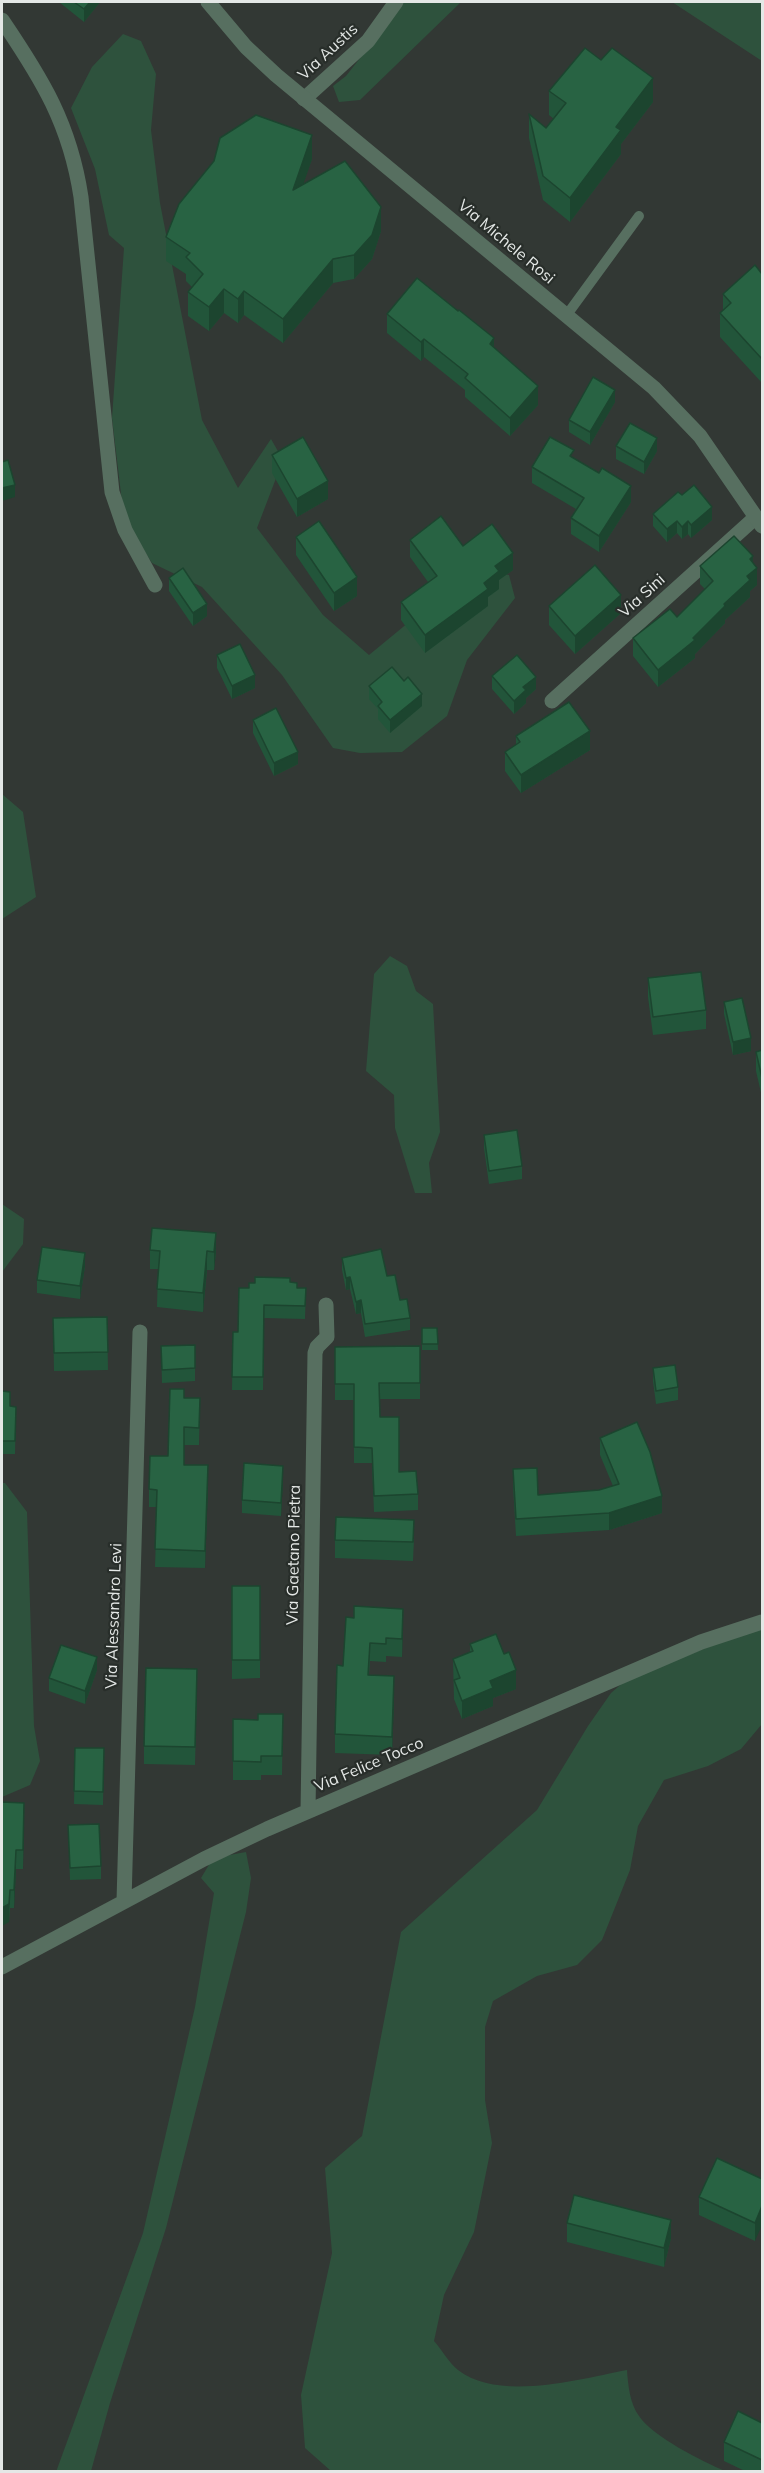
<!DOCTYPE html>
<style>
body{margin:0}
#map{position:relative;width:764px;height:2473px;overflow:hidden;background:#323834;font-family:Mulish,sans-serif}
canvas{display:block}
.frame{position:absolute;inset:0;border:3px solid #e4e8e6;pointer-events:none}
</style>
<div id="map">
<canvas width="764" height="2473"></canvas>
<div class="frame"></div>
</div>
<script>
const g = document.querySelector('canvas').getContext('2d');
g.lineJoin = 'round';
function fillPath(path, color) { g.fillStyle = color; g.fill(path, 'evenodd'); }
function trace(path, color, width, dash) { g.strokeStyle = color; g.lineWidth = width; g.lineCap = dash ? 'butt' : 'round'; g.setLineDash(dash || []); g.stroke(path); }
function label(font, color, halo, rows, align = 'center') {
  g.font = font + ' Mulish,sans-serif'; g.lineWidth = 4.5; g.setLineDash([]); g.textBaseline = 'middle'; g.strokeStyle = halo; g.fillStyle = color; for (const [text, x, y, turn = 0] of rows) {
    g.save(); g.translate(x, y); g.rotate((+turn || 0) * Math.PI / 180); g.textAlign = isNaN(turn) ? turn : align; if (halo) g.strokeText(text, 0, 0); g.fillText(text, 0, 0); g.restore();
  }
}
const green = new Path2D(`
 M404,2h57l-101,98 -21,2 -6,-16 13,-10z
 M672,2h90v59z
 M123,34l18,7 15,33 -5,56 9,73 42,217 36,68 33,-49 12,21 -26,68 66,87 46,40 102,-84 38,4 6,23 -48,62 -20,56 -45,36 -42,1 -27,-5 -51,-73 -80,-88 -50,-24 -28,-44 -12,-101 12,-170 -15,-13 -14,-66 -24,-61 21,-41z
 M2,794l21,18 13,85 -34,22z
 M390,956l17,10 9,25 17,13 7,128 -11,31 3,30h-17l-20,-65 -1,-33 -28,-24 8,-97z
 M2,1204l22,15 -1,25 -21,28z
 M2,1483h3l22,29 7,214 6,35 -10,24 -28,12z
 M762,1625v99l-21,25 -33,17 -44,14 -26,46 -8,44 -28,70 -25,25 -40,11 -44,25 -8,26v73l7,43 -18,89 -30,63 -10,46c8,9 15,22 24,29 41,32 122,9 169,0 1,15 3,34 12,46 14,21 63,45 86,55h-394l-26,-23 -4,-53 31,-142 -7,-85 37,-32 39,-204 136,-122 51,-84 23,-33 15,-13z
 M246,1852l5,26 -5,34 -80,316 -56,175 -19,68 -35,1 87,-239 52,-226 19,-114 -13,-15 12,-20z`);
const service = new Path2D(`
 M566,316l73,-100`);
const minor = new Path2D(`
 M2,20c40,59 68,104 79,177l31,295 13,38 30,55
 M304,99l64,-58 28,-39
 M552,701l204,-184
 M308,1811l7,-458 2,-6 10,-10 -1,-32
 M124,1901l16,-569
 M2,1967l202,-108 63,-30 434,-187 61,-20`);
const tertiary = new Path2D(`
 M208,2l38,45 30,28 378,313 46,48 62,90`);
const wall = new Path2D(`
 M59,2h41l-16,20z
 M549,91l104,11 -32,42v10l-51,68 -27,-22 -14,-62v-24l17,14 8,-9 -5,-4z
 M312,159l-9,25 78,47 -9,28 -18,20 -21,4 -50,60 -39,-28 -6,8 -14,-10 -15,18 -21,-15v-24l4,-5 -6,-6v-7l-20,-13v-24z
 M762,274v109l-42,-46v-24l3,-2v-17z
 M387,314l107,34 44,57 -28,31 -45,-39v-7l-41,-33 -3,4 -34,-28z
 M615,402l-25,43 -21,-13v-12z
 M616,446l41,5 -13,23 -28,-15z
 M272,455l56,44 -31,18 -25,-44z
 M574,458l25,15 32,29 -32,50 -28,-18v-16l5,-9 -44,-26v-16z
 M682,495l30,25 -21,18 -3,-4 -6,5 -5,-6 -10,9 -14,-16v-12z
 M296,537l61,59 -23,15 -38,-56z
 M410,540l53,6 50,24 -14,10v9l-11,8v9l-63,47 -24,-33v-18l27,-20 -18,-25z
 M753,564l4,21 -7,6v6l-25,23v3l-30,31v4l-37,29 -25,-31v-18l44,-21 28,-28 -5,-5v-18z
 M169,578l38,38 -14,10 -24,-35z
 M549,606l72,7 -46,41 -26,-29z
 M217,655l38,33 -23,11 -15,-31z
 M492,676l44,13 -10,9v5l-12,11 -22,-25z
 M369,686l53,20 -32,27 -12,-14v-10l-9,-10z
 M253,720l45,44 -24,12 -21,-43z
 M516,736l74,14 -69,43 -16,-22v-19l11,-7z
 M648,978l58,32v19l-53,6 -5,-38z
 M724,1002l27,49 -18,4 -9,-41z
 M762,1050v47l-6,-26v-19z
 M484,1135l38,31v13l-33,5 -5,-36z
 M150,1250l66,2 -2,18h-7l-4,42 -46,-5 1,-38h-8z
 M342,1258l45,18 23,42v12l-45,7 -4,-24 -5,1 -6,-25 -4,1 -4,-20z
 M85,1266l-5,33 -43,-6v-13z
 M290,1282l7,6h9l-1,31 -41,-1 -1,72h-31l1,-58h5l11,-44z
 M107,1317l1,53 -54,1 -1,-53z
 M422,1328h15l1,22h-16z
 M195,1345v36l-33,2 -1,-37z
 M420,1346v53h-40v18l19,55 19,22v16l-44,2 -2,-49h-18v-63h-19v-53z
 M653,1368l25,19v13l-22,4 -3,-23z
 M2,1391l8,15 6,1 -1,47h-13z
 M184,1398h16l-1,47h-15v20l24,18 -3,85 -50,-1 2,-60h-8v-18l19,-33z
 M600,1438l62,75 -53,17 -93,6 -3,-50v-17l25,26 61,-5 14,-4 -13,-31z
 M283,1478l-2,38 -39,-3v-13z
 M414,1539l-1,22 -78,-3v-18z
 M232,1586h28v92l-28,1z
 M346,1617l57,10 -1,30 -16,-1v6l-16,-1 -1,14 25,20 -2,60 -57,-2v-19l8,-68z
 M470,1644l46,45 -23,9v8l-31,13 -8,-20 -1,-40 17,-7z
 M97,1670l-12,34 -36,-13v-13z
 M197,1688l-2,77 -51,-1v-18z
 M283,1714l-1,61h-21v5h-28v-61l25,1z
 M75,1748h29l-1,57 -29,-1z
 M2,1802l22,19 -1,48h-7l-2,39h-4l-1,14z
 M68,1825l33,41v13l-31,1z
 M762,2179l-7,62 -56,-26v-18z
 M567,2223l104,15 -7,29 -97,-25z
 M762,2423v49h-15l-23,-11v-19z`);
const shadedWall = new Path2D(`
 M90,2h10l-16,20v-13z
 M653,78v24l-32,42v10l-51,68v-24l46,-71z
 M312,135v24l-19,55v-24z
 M381,207v24l-9,28 -18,20v-24z
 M333,259v24l-50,60v-24z
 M224,289v24l-15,18v-24z
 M244,291v24l-6,8v-24z
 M494,338v19l-4,-13z
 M424,339v18l-3,4v-19z
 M538,386v19l-28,31v-18z
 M615,390v12l-25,43v-13z
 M657,438v13l-13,23v-12z
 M328,481v18l-31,18v-18z
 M15,485v12l-13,4v-13z
 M631,486v16l-32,50v-16z
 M712,507v13l-21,18v-13z
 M677,521v12l-10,9v-13z
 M688,521v13l-6,5v-12z
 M513,553v17l-14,10v9l-11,8v9l-63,47v-18l70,-69z
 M753,556v15l4,-3v17l-7,6v6l-25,23v3l-30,31v4l-37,29v-17l66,-66 23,-28 3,-17z
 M357,577v19l-23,15v-18z
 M621,595v18l-46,41v-18z
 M207,604v12l-14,10v-13z
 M255,675v13l-23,11v-13z
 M536,677v12l-10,9v5l-12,11v-13l9,-14z
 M422,694v12l-32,27v-13z
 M590,731v19l-69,43v-18z
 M298,752v12l-24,12v-13z
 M751,1038v13l-18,4v-13z
 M216,1233v19l-2,18v-18z
 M207,1251v19l-4,42v-19z
 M85,1253v13l-5,33v-13z
 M350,1277v12l-4,1v-12z
 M361,1300v13l-5,1v-12z
 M208,1465v18l-3,85v-17z
 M283,1466v12l-2,38v-13z
 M662,1496v17l-53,17v-17z
 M403,1609v18l-1,30v-18z
 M97,1657v13l-12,34v-13z
 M516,1670v19l-23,9v8l-31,13v-18l28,-20z
 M394,1676v19l-2,60v-18z
 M24,1803v18l-1,48v-19z
 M16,1850v19l-2,39v-18z
 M10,1890l-1,32 -7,4v-18z
 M762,2206v19l-7,16v-18z
 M671,2220v18l-7,29v-19z`);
const building = new Path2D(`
 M74,2h16l-6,7z
 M585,48l16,12 11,-12 41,30 -37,49 5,3 -51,68 -27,-22 -14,-62 17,14 20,-25 -17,-12z
 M256,115l56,20 -19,55 52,-29 36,46 -9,28 -18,20 -21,4 -50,60 -39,-28 -6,8 -14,-10 -15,18 -21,-15 15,-18 -17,-17 4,-4 -24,-16 13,-33 35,-43 6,-23z
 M755,265l7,9v85l-42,-46 11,-10 -8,-9z
 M417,278l41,33 1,-1 35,28 -4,6 48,42 -28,32 -45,-40 3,-4 -44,-35 -3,3 -34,-28z
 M593,377l22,13 -25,42 -21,-12z
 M630,423l27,15 -13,24 -28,-16z
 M303,437l25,44 -31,18 -25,-44z
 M550,437l24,13 -4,6 29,17 3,-5 29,18 -32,50 -28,-18 13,-20 -52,-31z
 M8,460l7,25 -13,3v-26z
 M694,485l18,22 -21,18 -3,-4 -6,6 -5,-6 -10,8 -14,-15 25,-22 4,3z
 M441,516l22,30 29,-22 21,29 -18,13 4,5 -15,12 4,6 -63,46 -24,-33 36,-26 -27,-36z
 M319,521l38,56 -23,16 -38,-56z
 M734,536l19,20 -3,3 7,9 -10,8 3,4 -26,24 1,2 -32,32 2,2 -37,30 -25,-32 37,-29 7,8 36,-36 -13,-15z
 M595,565l26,30 -46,41 -26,-30z
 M183,568l24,36 -14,9 -24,-35z
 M240,644l15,31 -23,11 -15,-31z
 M517,655l19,22 -13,10 3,3 -12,11 -22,-25z
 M392,667l12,14 4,-4 14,17 -32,26 -12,-14 4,-4 -13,-16z
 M569,702l21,29 -69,44 -16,-23 15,-10 -4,-6z
 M276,708l22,44 -24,11 -21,-43z
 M701,972l5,38 -53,7 -5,-39z
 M742,998l9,40 -18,4 -9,-40z
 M762,1050v28l-6,-26z
 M517,1130l5,36 -33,5 -5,-36z
 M152,1228l64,5 -2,19 -7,-1 -4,42 -46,-4 3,-38 -10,-1z
 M42,1247l43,6 -5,33 -43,-6z
 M381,1249l6,27 8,-1 5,25 7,-1 3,19 -45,6 -4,-24 -5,2 -6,-25 -4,1 -4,-20z
 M255,1277l35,1v4l7,1v5h9l-1,18 -41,-1 -1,72h-31l1,-45h5l1,-44h10v-5h6z
 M107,1317l1,35 -54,1 -1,-35z
 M422,1328h15l1,16h-16z
 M195,1345v23l-33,2 -1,-24z
 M420,1346v37h-41l1,34h19v55l17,-1 2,23 -44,2 -2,-48 -18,-1v-63h-19v-37z
 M675,1365l3,22 -22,4 -3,-23z
 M170,1389h14v9h16l-1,30 -15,-1v38h24l-3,86 -50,-2 2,-59 -8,-1 1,-33h18z
 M2,1391l8,1v14l6,1 -1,34h-13z
 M637,1422l13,30 12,44 -53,17 -93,6 -3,-50 24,-1 1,27 61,-5 20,-6 -19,-46z
 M244,1463l39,3 -2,37 -39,-3z
 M336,1517l78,3 -1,22 -78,-2z
 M232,1586h28v74h-28z
 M354,1606l49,3 -1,30 -16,-1v6l-16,-1 -2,32 26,1 -2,61 -57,-3 2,-69 6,1 3,-49 8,1z
 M496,1634l8,20 5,-2 7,18 -26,11 3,7 -31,13 -8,-21 6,-2 -7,-19 20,-8 -3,-7z
 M61,1645l36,12 -12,34 -36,-13z
 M146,1668l51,1 -2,78 -51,-1z
 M258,1714h25l-1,42h-21v6l-28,-1v-42l25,1z
 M75,1748h29l-1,44 -29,-1z
 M2,1802l22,1 -1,47h-7l-2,40h-4l-1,14 -7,4z
 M99,1824l2,42 -31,2 -2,-43z
 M717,2158l45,21v27l-7,17 -56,-26z
 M574,2195l97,25 -7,28 -97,-25z
 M738,2411l24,12v37l-38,-18z`);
const streetNames = [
 ["Via Austis",328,52,-43],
 ["Via Michele Rosi",506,242,40],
 ["Via Sini",642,596,-42],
 ["Via Gaetano Pietra",294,1555,-89],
 ["Via Alessandro Levi",114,1616,-88],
 ["Via Felice Tocco",369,1765,-23]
];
fillPath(green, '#2e523d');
trace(service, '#576f60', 10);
trace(minor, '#576f60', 15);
trace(tertiary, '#576f60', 15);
fillPath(wall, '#22553a');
fillPath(shadedWall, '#1c452f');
fillPath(building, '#286343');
trace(building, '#1c452f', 1.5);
label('16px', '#e4e8e6', '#282e2a', streetNames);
</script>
